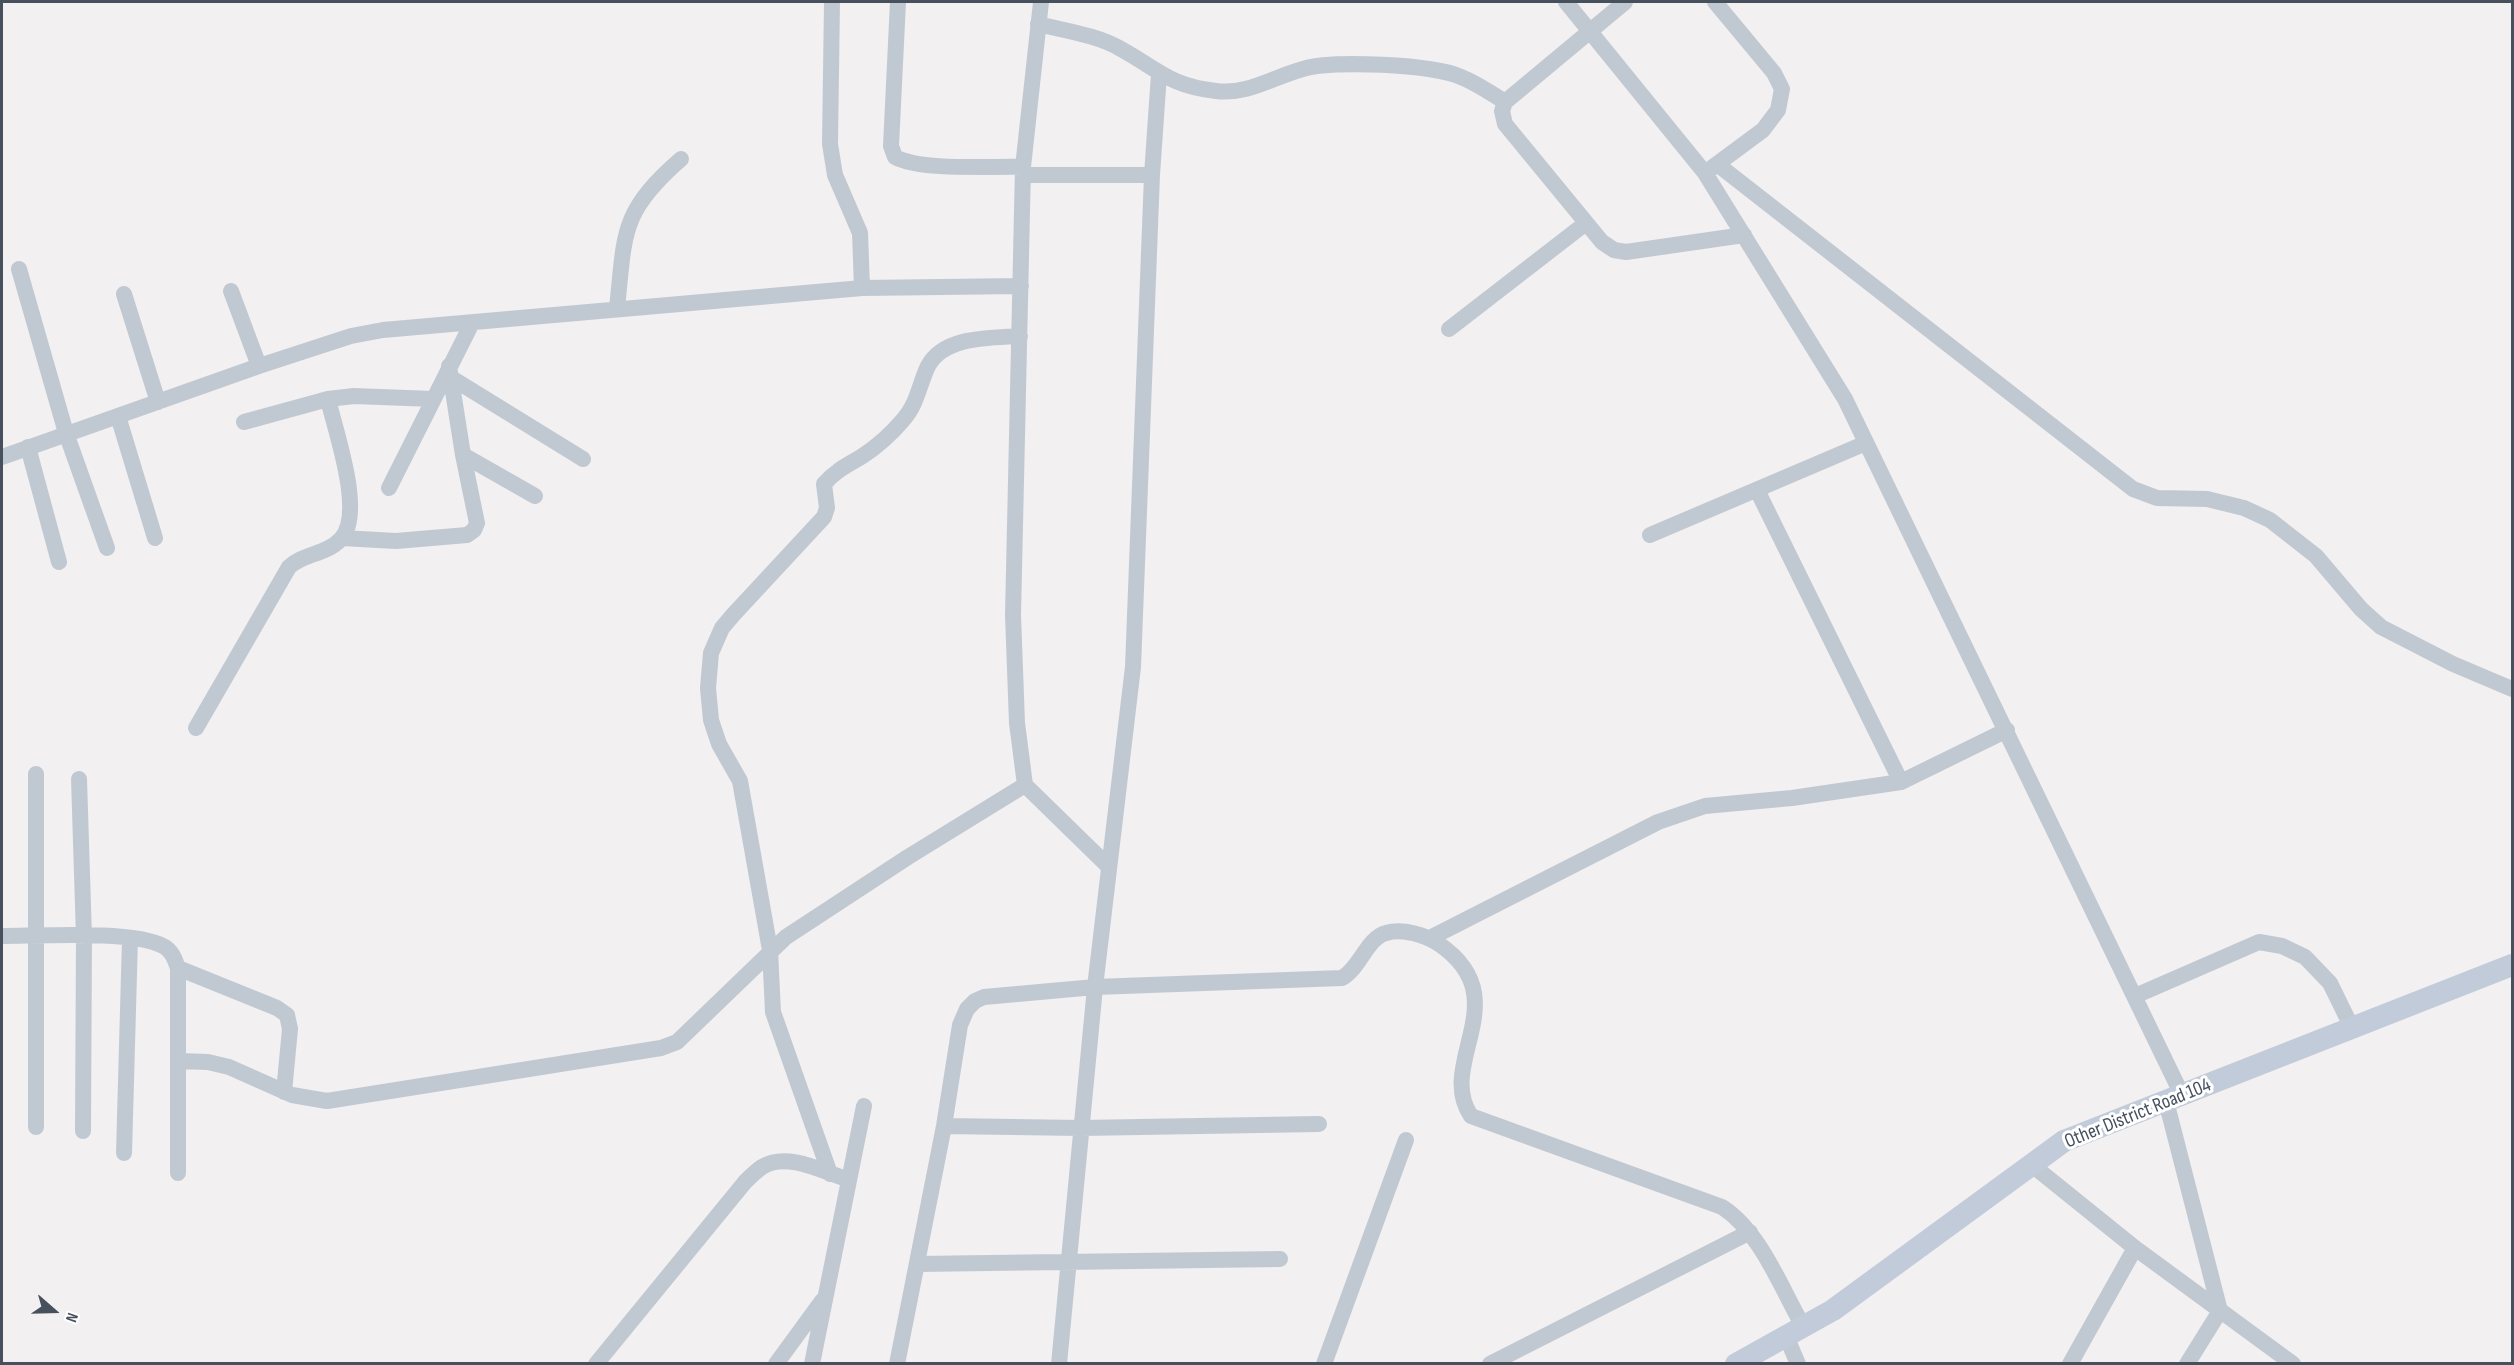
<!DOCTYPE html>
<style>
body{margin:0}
#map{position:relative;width:2514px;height:1365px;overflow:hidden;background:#f2f0f0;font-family:"Sofia Sans Condensed",sans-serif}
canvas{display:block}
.frame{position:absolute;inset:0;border:3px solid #47515e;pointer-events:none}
.north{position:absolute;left:24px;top:1281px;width:60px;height:60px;-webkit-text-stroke:4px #fff;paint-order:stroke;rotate:110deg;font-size:16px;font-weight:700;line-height:24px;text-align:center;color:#47515e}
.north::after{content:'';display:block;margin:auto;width:21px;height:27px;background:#47515e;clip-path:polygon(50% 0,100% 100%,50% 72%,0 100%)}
</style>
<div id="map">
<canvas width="2514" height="1365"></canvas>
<div class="frame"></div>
<div class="north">N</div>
</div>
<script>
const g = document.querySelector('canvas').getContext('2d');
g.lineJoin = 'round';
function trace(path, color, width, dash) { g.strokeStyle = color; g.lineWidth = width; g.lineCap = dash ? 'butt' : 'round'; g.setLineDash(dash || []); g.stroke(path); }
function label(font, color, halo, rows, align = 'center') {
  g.font = font + ' "Sofia Sans Condensed",sans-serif'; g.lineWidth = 6; g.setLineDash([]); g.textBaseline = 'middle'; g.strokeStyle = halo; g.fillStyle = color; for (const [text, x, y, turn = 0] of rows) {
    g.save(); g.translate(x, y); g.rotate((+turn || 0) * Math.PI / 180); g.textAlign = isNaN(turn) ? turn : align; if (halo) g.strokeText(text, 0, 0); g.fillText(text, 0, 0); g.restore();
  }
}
const street = new Path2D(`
 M832,2l-2,142 5,31 25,58 2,55
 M898,2l-7,144 4,11c26,14 97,9 128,10
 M1041,2l-18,165 -10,448 4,108 8,62 83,81
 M1566,2l139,171 140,226 337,696
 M1625,2l-120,100 -3,9 3,13 97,118 12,8 12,2 118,-17
 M1038,24c28,7 59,11 83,25 38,21 49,37 95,42 32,4 57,-14 87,-22 28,-9 131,-5 158,8 15,6 30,16 44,25
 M1717,164l416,325 24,9 50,1 37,9 26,12 46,36 45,53 20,18 72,37 59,25
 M1709,170l54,-40 15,-20 4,-21 -8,-16 -59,-71
 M1023,175h129
 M19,269l47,164 41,115
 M231,291l28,75
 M124,294l34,108
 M617,308c8,-75 3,-96 64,-149
 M1449,329l137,-106
 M450,377l133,82
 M118,416l37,122
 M244,422l84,-23 26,-3 79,3
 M28,447l31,115
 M463,455l72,41
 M2,457l257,-91 92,-30 32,-6 479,-42 159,-2
 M389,488l83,-165
 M1757,490l144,292
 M1650,535l216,-92
 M342,538l54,3 71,-6 7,-5 3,-7 -14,-68 -14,-89
 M196,728l93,-161c15,-14 37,-12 52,-28 24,-26 -6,-108 -13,-140
 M36,774v353
 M79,779l5,158 -1,194
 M2,936c37,0 131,-6 161,10 9,4 12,14 15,22v205
 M1430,938l228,-116 47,-16 87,-8 109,-16 106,-52
 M178,968l99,40 10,7 3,14 -6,63
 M2135,996l124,-54 23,4 23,11 25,26 22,45
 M179,1061l29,1 21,5 63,28 35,6 334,-53 16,-6 109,-105 122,-80 117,-72
 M2166,1101l54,210 -33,53
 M944,1126l137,2 238,-4
 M124,1153l6,-215
 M2032,1165l103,83 158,116
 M830,1174l-57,-162 -3,-62 -30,-169 -21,-37 -8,-24 -3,-32 3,-35 11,-25 11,-13 91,-98 3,-9 -3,-24c11,-13 23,-19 37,-27 14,-9 31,-24 42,-37 14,-15 16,-35 25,-54 16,-30 62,-28 92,-30
 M917,1264l363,-5
 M1786,1336l12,28
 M596,1364l149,-182c5,-5 11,-11 17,-15 25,-16 62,5 87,13
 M776,1364l46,-63
 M812,1364l52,-258
 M897,1364l47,-238 16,-101 7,-16 8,-8 9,-4 111,-10 247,-9c18,-10 25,-40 44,-45 17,-5 39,2 53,11 80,55 -4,119 32,172l251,91c38,24 59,81 81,119
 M1059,1364l36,-377 38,-320 19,-492 7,-101
 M1324,1364l82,-224
 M1490,1364l260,-132
 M2070,1364l65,-116`);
const secondary = new Path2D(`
 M1736,1364l97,-54 231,-169 448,-176`);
const streetNames = [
 ["Other District Road 104",2138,1114,-22]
];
trace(street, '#c0c9d2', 16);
trace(secondary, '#c2cbd9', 22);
label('20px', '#47515e', '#fff', streetNames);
</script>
